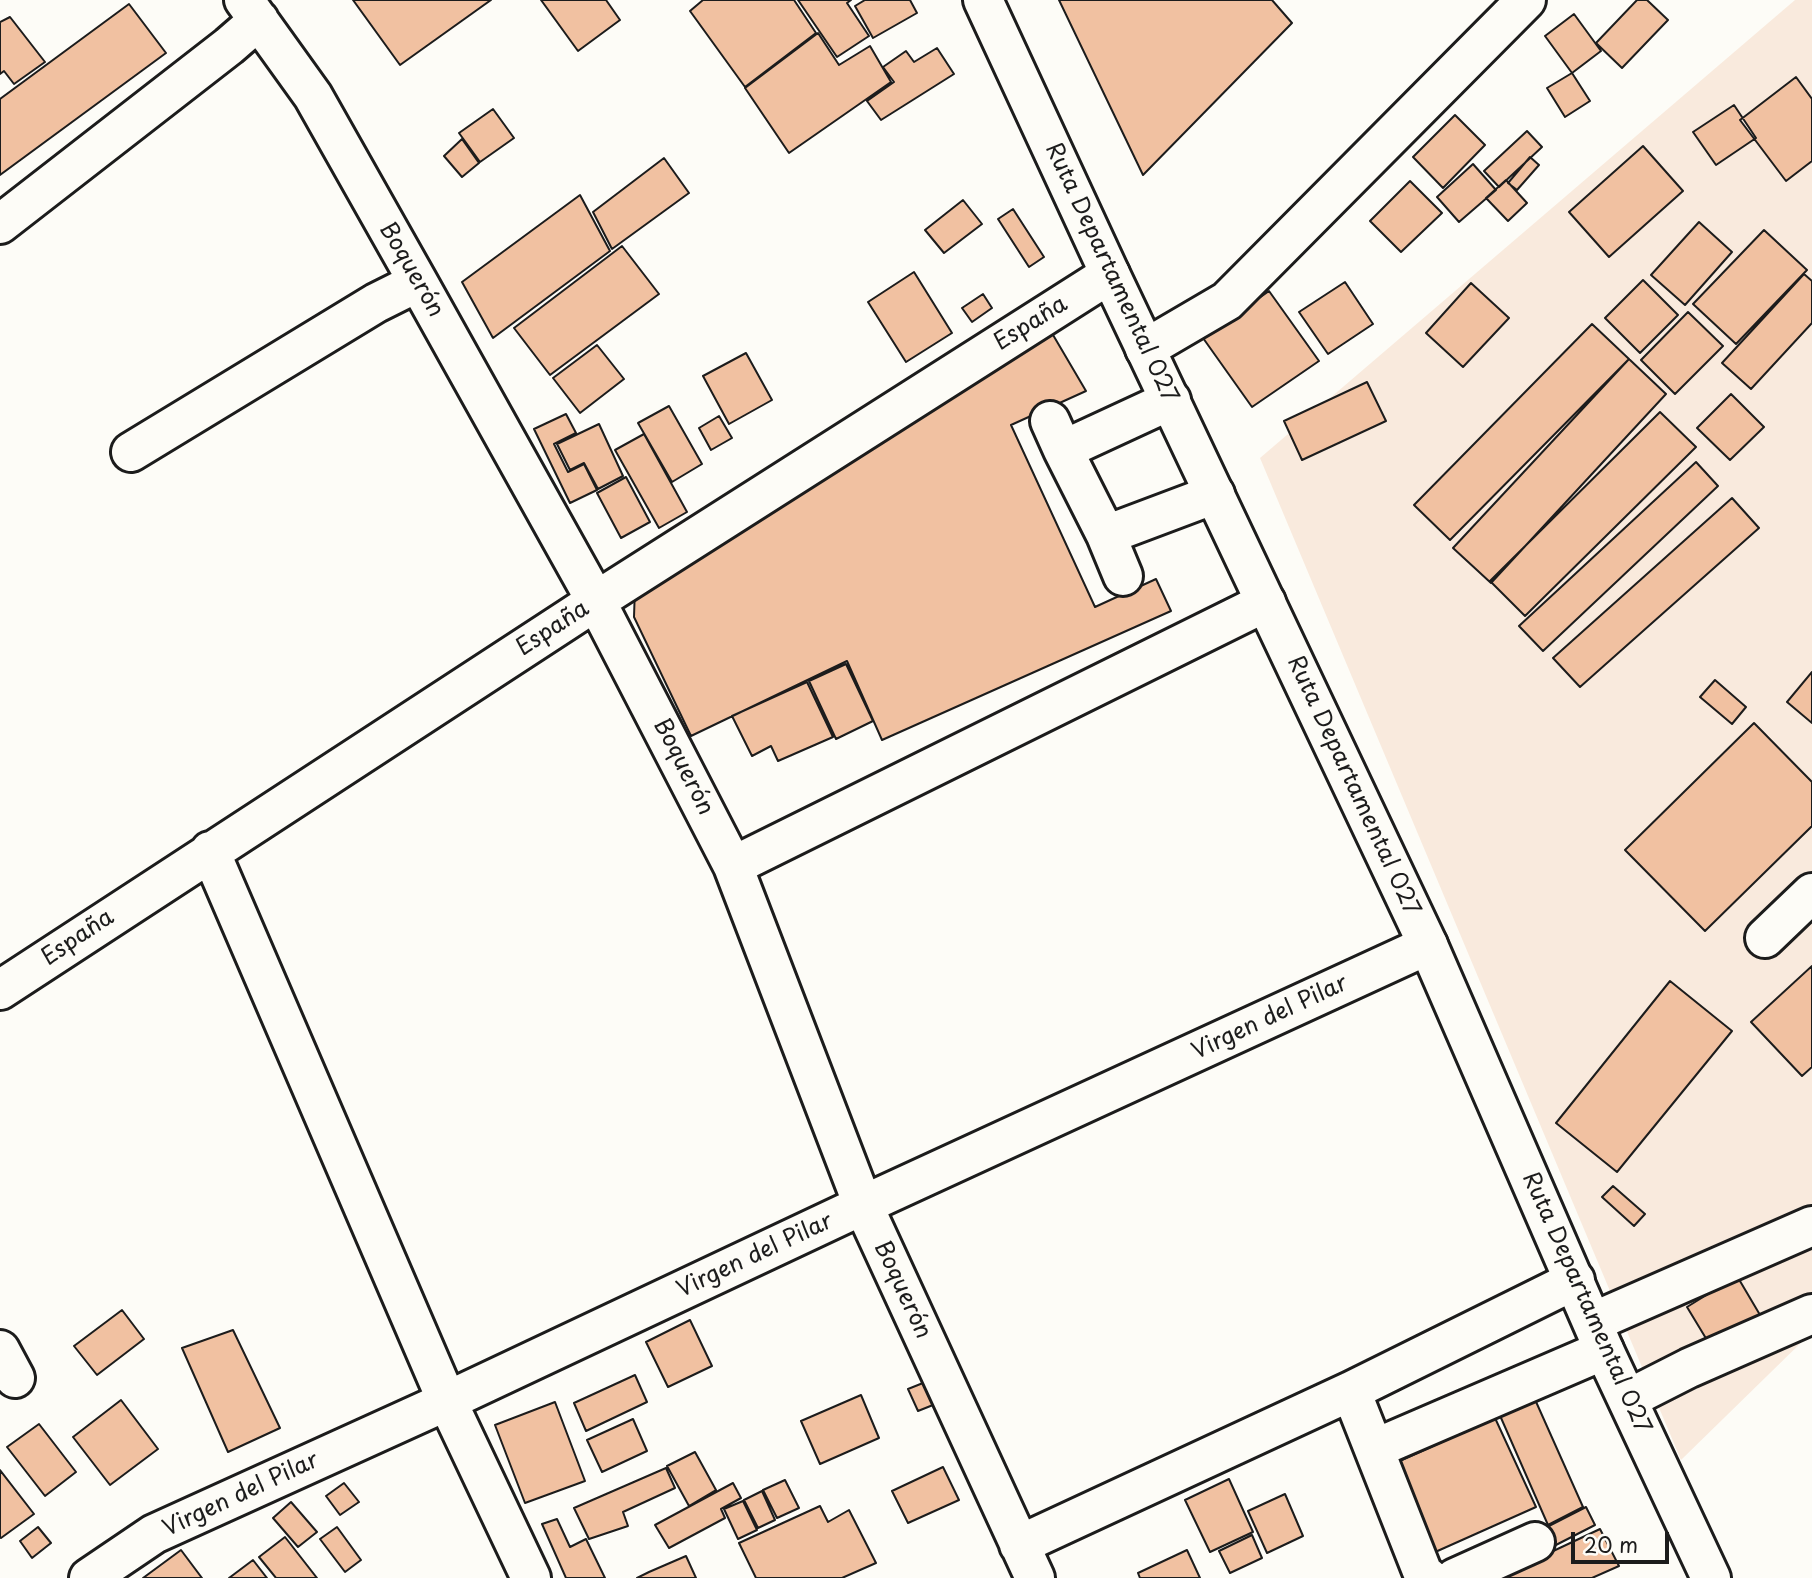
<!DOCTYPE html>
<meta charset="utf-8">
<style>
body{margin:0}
#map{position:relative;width:1812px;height:1578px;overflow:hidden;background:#fdfcf7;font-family:"Playpen Sans",sans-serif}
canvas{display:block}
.scale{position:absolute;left:1571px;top:1532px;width:98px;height:32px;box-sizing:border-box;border:4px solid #1c1c1c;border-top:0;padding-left:9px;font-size:21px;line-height:24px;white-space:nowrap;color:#1c1c1c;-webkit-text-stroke:5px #fdfcf7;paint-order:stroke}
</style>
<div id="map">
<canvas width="1812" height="1578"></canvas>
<div class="scale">20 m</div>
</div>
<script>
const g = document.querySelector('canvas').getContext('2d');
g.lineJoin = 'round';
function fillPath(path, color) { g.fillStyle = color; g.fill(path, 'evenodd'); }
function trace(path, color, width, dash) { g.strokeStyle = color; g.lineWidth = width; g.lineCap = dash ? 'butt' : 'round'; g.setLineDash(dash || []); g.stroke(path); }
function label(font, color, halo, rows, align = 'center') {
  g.font = font + ' "Playpen Sans",sans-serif'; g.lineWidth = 5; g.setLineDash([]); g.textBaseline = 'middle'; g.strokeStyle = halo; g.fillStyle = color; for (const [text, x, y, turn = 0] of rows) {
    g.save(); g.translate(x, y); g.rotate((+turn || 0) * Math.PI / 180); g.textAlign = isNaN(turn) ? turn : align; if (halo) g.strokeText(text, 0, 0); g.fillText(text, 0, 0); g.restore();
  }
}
const built = new Path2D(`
 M1795,0h17v1332l-131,128 -421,-1002z`);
const building = new Path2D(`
 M353,0h138l-91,65z
 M541,0h65l14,20 -42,31z
 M703,0h91l22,33 -71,54 -55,-76z
 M798,0h53l-4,3 22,33 -32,21z
 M865,0h45l7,13 -44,25 -18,-32z
 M1059,0h213l20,23 -149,152z
 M1637,0h10l21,20 -46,48 -26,-25z
 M129,4l37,49 -166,122v-76z
 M1574,14l27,37 -29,22 -27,-37z
 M10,17l35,45 -31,22 -10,-13 -4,3v-52z
 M818,33l21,32 31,-19 21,36 -102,71 -44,-65z
 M937,48l17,26 -73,46 -14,-19 27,-19 -11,-15 23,-16 8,11z
 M1572,73l18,28 -25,16 -18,-29z
 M1796,77l16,22v62l-26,20 -46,-61z
 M1734,105l22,33 -40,27 -23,-33z
 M493,109l21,29 -34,24 -21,-29z
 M1455,115l30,30 -42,43 -30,-31z
 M1527,131l15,16 -43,40 -15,-16z
 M462,139l17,24 -17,14 -18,-21z
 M1643,146l40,45 -74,66 -40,-45z
 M1530,157l9,8 -22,25 -9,-7z
 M664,158l25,35 -77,56 -19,-37z
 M1473,164l23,26 -37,32 -22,-25z
 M1506,180l21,23 -19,18 -22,-23z
 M1410,181l32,32 -41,39 -31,-31z
 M580,195l30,56 -117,87 -31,-56z
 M963,200l19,24 -38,29 -19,-23z
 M1013,209l31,48 -15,10 -31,-48z
 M1699,222l33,30 -47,53 -34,-30z
 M1764,230l43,40 -71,74 -43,-40z
 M622,246l37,48 -109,81 -36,-47z
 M914,272l38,61 -46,29 -38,-60z
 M1804,274l8,7v42l-61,66 -29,-26z
 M1643,280l35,35 -38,38 -35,-35z
 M1345,282l28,42 -45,30 -29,-42z
 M1471,283l38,35 -46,49 -37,-34z
 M1269,291l50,70 -67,46 -49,-69z
 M983,294l9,14 -20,14 -10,-14z
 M1688,312l35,34 -48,48 -34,-34z
 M1046,323l40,68 -75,34 84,182 61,-28 15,32 -289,129 -35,-79 -156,75 -57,-119 1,-31z
 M1592,324l37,35 -179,181 -36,-35z
 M597,345l27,34 -44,34 -27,-35z
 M746,353l26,47 -43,24 -26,-48z
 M1629,359l37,35 -175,189 -38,-35z
 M1367,382l19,39 -84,39 -18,-39z
 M1731,394l33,33 -34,33 -33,-32z
 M669,406l33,58 -30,18 -34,-59z
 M1660,412l36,35 -171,169 -35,-35z
 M566,414l10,19 -22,11 14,28 16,-8 13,26 -27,13 -36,-74z
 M719,416l13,22 -21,12 -12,-22z
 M599,424l24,52 -25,13 -14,-26 -14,7 -13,-26z
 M644,434l43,78 -28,16 -44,-78z
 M1696,462l22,24 -175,165 -24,-25z
 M626,477l24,45 -29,16 -24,-45z
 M1732,498l27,30 -179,159 -27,-29z
 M846,664l27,57 -37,18 -27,-58z
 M1812,672v51l-25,-21z
 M1715,680l31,27 -14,17 -32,-27z
 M807,682l26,55 -55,24 -7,-15 -19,10 -20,-40z
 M1754,723l58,59v44l-107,105 -80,-81z
 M1812,966v101l-10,9 -51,-54z
 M1670,981l62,50 -115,141 -61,-49z
 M1613,1186l32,28 -11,12 -32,-29z
 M1737,1276l26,44 -50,30 -26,-43z
 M122,1310l22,29 -47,36 -23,-29z
 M690,1320l22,46 -44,21 -22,-45z
 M233,1330l47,98 -52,24 -46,-104z
 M635,1375l12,27 -61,29 -12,-28z
 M923,1383l10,22 -15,6 -10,-22z
 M861,1395l18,43 -59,26 -19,-43z
 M1533,1395l50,112 -35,18 -50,-114z
 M121,1400l37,49 -48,36 -37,-48z
 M555,1402l30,79 -60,22 -30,-78z
 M1495,1418l41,89 -103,46 -40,-89z
 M633,1419l14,32 -45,21 -15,-32z
 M39,1424l37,48 -31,24 -38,-49z
 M695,1452l21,38 -27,16 -22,-40z
 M943,1467l16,33 -51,23 -16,-32z
 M666,1468l9,20 -52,24 5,14 -39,13 -15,-31z
 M0,1470l34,44 -33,24 -1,-1z
 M1229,1479l24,53 -43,20 -25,-52z
 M785,1480l14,28 -22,10 -14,-28z
 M344,1483l15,19 -19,13 -14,-19z
 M733,1483l8,15 -20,11 4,9 -56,30 -14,-23z
 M762,1491l13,29 -17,8 -14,-28z
 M1285,1494l18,42 -36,17 -19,-42z
 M743,1501l14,29 -19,9 -14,-30z
 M291,1502l26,30 -19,15 -25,-29z
 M820,1506l8,16 21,-12 27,53 -34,15h-86l-17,-35z
 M1586,1507l9,18 -43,22 -9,-18z
 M557,1519l13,28 16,-8 19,39h-39l-24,-54z
 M38,1527l13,16 -19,15 -12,-17z
 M337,1527l24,33 -16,12 -25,-33z
 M1600,1529l19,37 -27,12h-96z
 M1252,1535l10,23 -32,15 -11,-22z
 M285,1537l32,41h-41l-17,-21z
 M181,1550l21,28h-59z
 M1187,1550l13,28h-60l-2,-5z
 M686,1556l10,22h-59l12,-6z
 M253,1560l14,18h-38z`);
const minor = new Path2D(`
 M244,0l69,96 105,186 178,319 137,265 130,339 172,373
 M0,224l229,-178 30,-26
 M1145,349l82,-48 299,-301
 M1050,421l13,29 108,-50
 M1063,450l43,85
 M131,452l245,-149 42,-21
 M1123,576l-17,-41 109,-41
 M210,851l237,550 84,177
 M733,866l533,-264
 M1765,938l47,-45
 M0,990l596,-389 514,-327
 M1593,1322l219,-96
 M0,1350l15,28
 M1351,1391l73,185 5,2
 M1628,1399l61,-31 123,-54
 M1374,1449l230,-99
 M1019,1545l332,-154 224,-111
 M89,1578l65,-44 293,-133 416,-196 565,-260
 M1455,1578l80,-36`);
const major = new Path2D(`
 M983,0l127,274 318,671 176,405 107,228`);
const streetNames = [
 ["Boquerón",411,270,60],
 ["Ruta Departamental 027",1111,273,65],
 ["España",1031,324,-32],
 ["España",553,629,-33],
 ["Boquerón",683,767,63],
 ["Ruta Departamental 027",1353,786,65],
 ["España",78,938,-34],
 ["Virgen del Pilar",1270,1018,-25],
 ["Virgen del Pilar",755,1256,-25],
 ["Boquerón",902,1290,65],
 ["Ruta Departamental 027",1586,1303,66],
 ["Virgen del Pilar",241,1495,-25]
];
fillPath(built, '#f9eadd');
fillPath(building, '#f1c1a1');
trace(building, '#1c1c1c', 2);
trace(minor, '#1c1c1c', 44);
trace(major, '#1c1c1c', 44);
trace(minor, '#fdfcf7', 38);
trace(major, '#fdfcf7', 38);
label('23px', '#1c1c1c', '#fdfcf7', streetNames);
</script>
